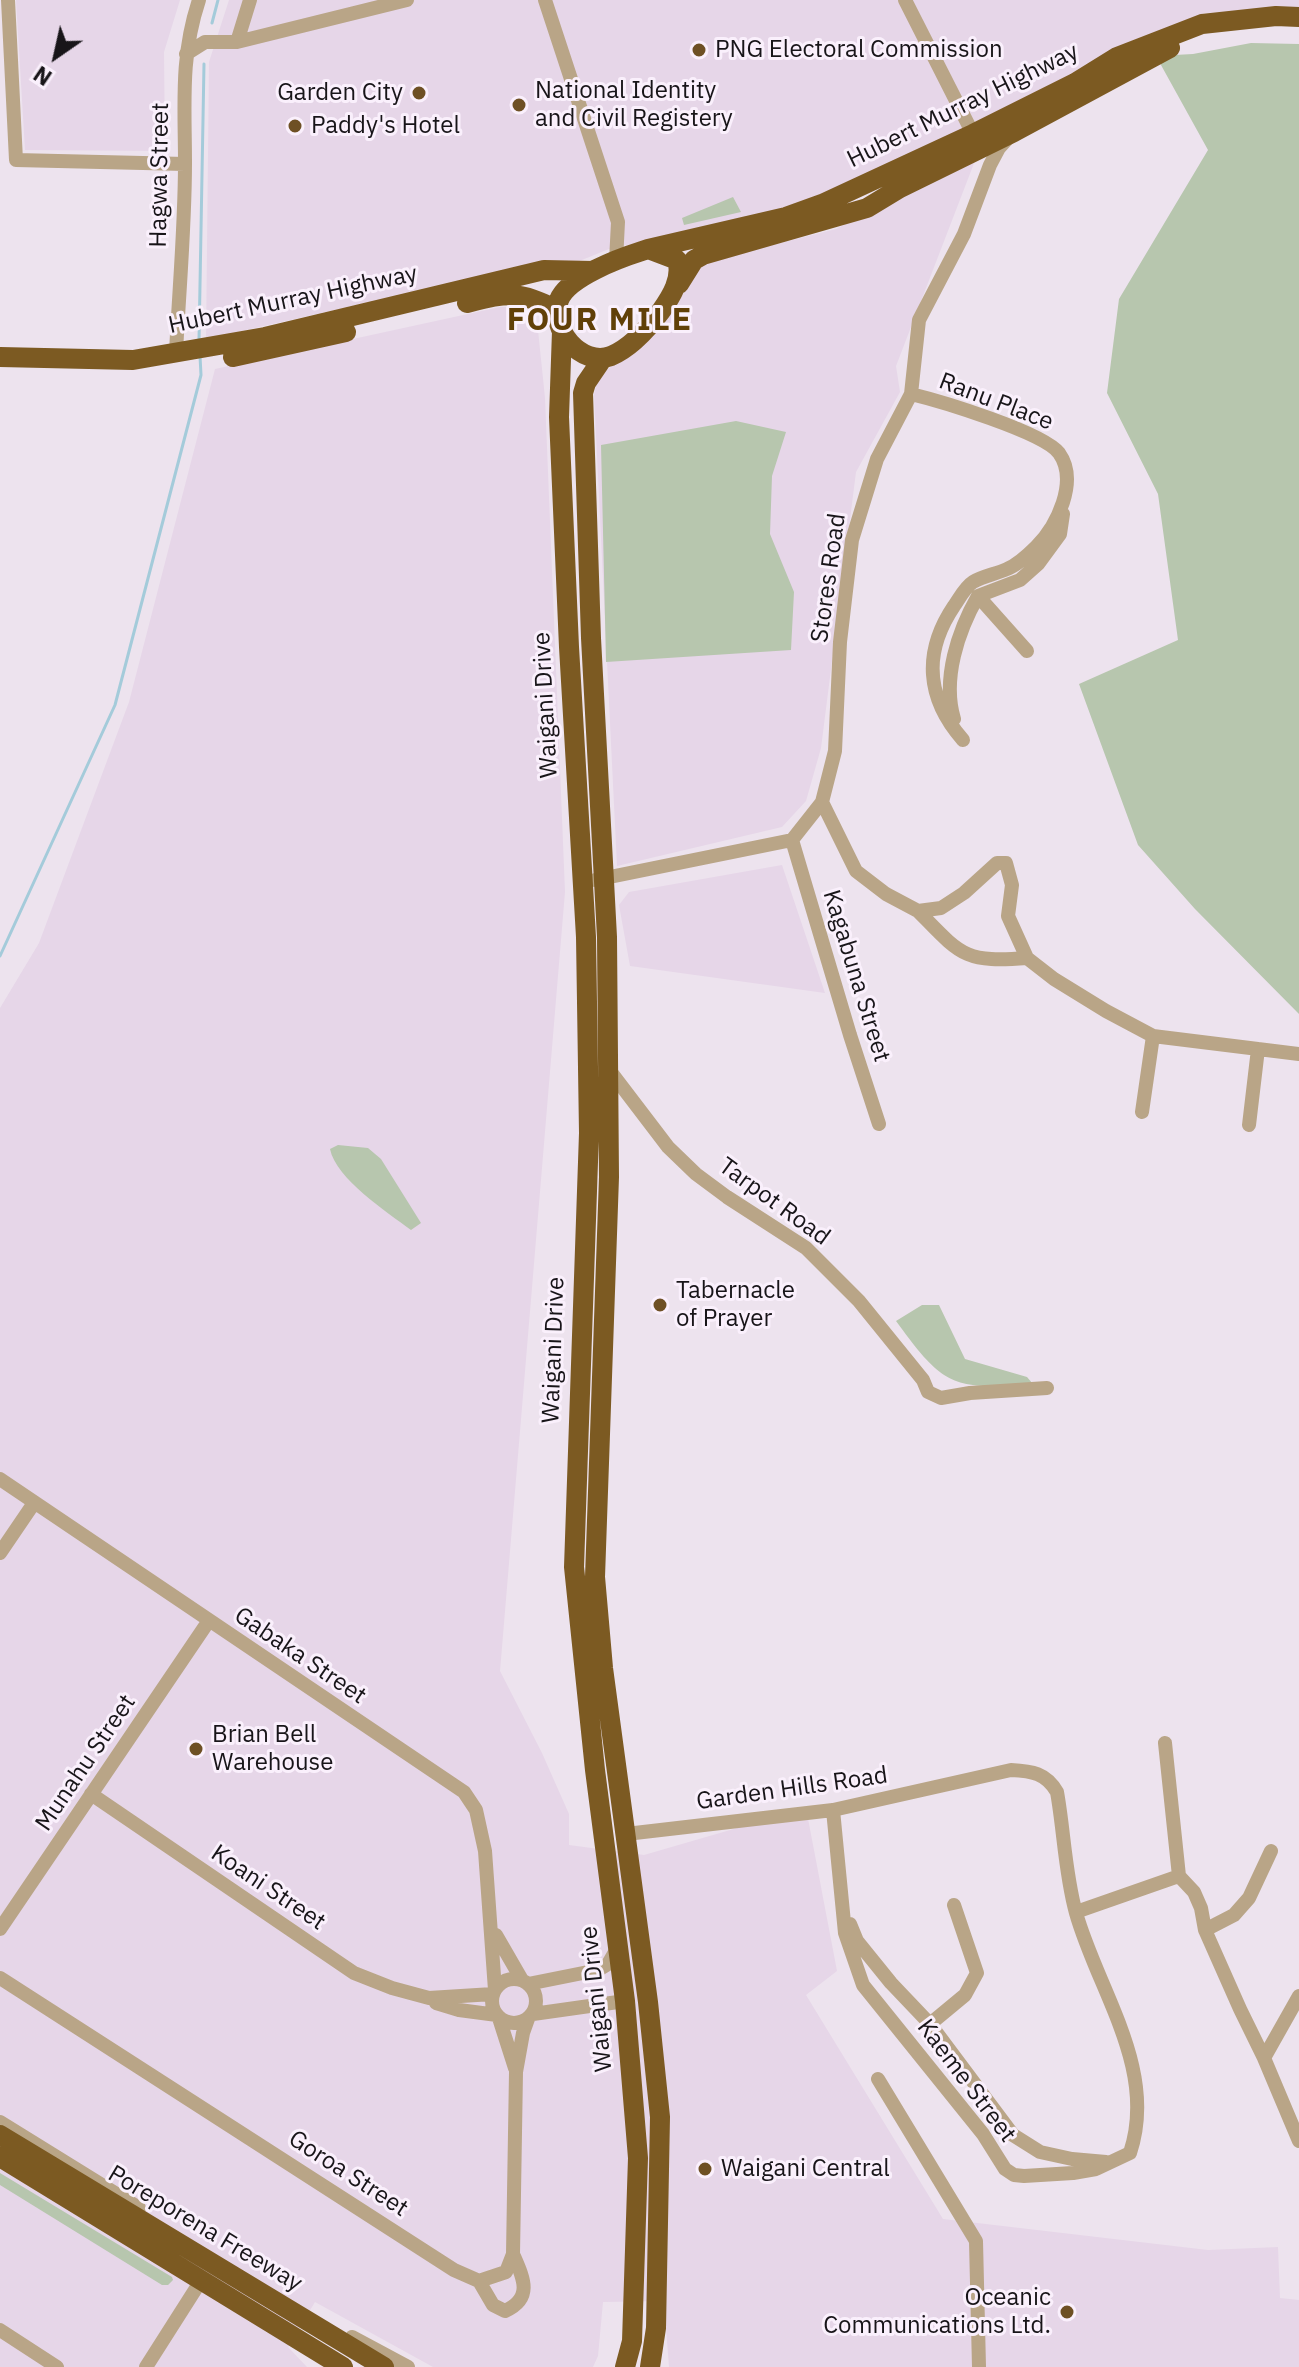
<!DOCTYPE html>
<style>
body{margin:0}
#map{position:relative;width:1299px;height:2367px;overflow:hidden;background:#ede3ee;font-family:"IBM Plex Sans",sans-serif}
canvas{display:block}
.north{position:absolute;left:16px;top:16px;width:80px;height:80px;-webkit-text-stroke:6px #faf0fc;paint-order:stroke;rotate:214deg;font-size:22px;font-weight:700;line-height:32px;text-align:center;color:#181519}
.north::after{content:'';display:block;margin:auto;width:28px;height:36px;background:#181519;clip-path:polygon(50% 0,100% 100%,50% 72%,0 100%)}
</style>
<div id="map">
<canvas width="1299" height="2367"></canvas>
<div class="north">N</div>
</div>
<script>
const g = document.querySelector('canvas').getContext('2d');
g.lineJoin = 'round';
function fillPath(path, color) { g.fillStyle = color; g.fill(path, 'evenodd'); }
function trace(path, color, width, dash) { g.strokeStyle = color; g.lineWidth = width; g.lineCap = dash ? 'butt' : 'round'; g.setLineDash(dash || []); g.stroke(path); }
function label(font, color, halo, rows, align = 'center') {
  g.font = font + ' "IBM Plex Sans",sans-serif'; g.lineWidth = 6; g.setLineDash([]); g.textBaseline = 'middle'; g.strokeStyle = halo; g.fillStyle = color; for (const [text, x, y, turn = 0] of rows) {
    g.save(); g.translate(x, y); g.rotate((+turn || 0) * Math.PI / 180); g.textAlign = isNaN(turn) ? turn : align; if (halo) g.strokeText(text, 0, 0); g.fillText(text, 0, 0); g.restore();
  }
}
const built = new Path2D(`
 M16,0h164l-16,52 1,99 -140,-1z
 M229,0h673l67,135 -177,74 -183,40 -37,15 -139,24 -227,51 3,-277z
 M908,0h391v10l-95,3 -59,26 -173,88z
 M976,158l-80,208 4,26 -44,80 -35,276 -15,53 -24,26 -165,39 -23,-471 4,-19 39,-28 60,-84 139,-35z
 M500,307h22l16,23 7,68 20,494 -65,779 42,82 27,61v31l75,10 162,-47 31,163 -31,24 137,224 265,31 70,-3 2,51 19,2v67h-630l-5,-66 -61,1 -5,54 -5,11h-160l-118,-65 -27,45 19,20h-307v-1359l39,-65 90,-241 86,-333z
 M782,865l43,128 -195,-27 -11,-61 10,-13z`);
const green = new Path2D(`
 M1251,43l48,1v970l-104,-105 -57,-64 -59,-161 99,-44 -20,-146 -51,-101 12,-94 89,-149 -52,-94 37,-2z
 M733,197l8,15 -57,13 -2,-7z
 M736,421l50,11 -14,44 -2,58 24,58 -3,58 -185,12 -5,-217z
 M338,1145l30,3 13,11 40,64 -10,7c-24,-18 -75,-51 -81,-81z
 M922,1305h17l26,54 62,18 6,7c-80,6 -89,3 -137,-63z
 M0,2173l172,104 1,3 -5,5h-6l-162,-100z`);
const stream = new Path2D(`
 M212,23l6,-23
 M199,340l5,-276
 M0,956l115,-251 86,-330 -1,-19`);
const minor = new Path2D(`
 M8,0l8,160 169,4
 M545,0l73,222 -2,39
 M905,0l68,134
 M237,42l13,-42
 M186,54l19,-12h32l170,-42
 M176,353c3,-63 9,-127 9,-190 0,-58 -5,-106 14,-163
 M911,394c29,7 132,38 148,59 20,28 -2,73 -23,94 -8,8 -19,18 -29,22 -11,5 -24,7 -34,13 -8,5 -14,17 -19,24 -31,46 -28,92 9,134
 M978,596l49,55
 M954,719c-12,-40 4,-88 24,-123l42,-16 18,-16 22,-30 3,-20
 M822,802l34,69 30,23 32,17 23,-3 23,-15 33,-30h9l6,22 -4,31 19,42 27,21 52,32 47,25 146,18
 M792,840l58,195 29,89
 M595,880l197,-40 30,-38 13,-51 5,-109 12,-102 25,-81 34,-65 8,-74 45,-86 26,-69 9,-17 10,-11
 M918,911c43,44 46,52 109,47
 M607,1067l61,80 28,27 31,23 79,51 53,53 64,79 5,12 13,6 29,-5 77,-5
 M1142,1112l11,-76
 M1249,1125l9,-76
 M0,1479l464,313 12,18 9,41 10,139
 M0,1553l34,-50
 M1165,1743l14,133 15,16 7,16 4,22 35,79 24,49 35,83
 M91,1794l263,179 38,15 37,10 64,-4
 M626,1834l207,-24 178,-40c21,1 35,3 46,22 7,39 8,82 19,121 22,78 82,156 54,240l-34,16 -23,4 -49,3 -10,-1 -9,-6 -22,-35 -120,-149 -18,-52 -12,-123
 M1076,1912l103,-36
 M850,1924l7,17 34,42 39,41 83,111 27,17 32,7 34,3
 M0,1929l208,-307
 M1205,1930l29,-15 15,-17 22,-47
 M496,1935l26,45
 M0,1978l454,292 25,11 27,-9 7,-18 3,-182 7,-39 5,-14
 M492 2001a22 22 0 1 1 44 0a22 22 0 1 1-44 0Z
 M528,1984l70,-14 10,-6 10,-17
 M436,2003l23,7 38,5
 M533,2014l92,-13
 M499,2018l16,50
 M930,2024l35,-29 12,-22 -23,-68
 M1264,2058l35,-62
 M878,2079l98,162 3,126
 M0,2122l139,86
 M479,2281l14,24 12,6c29,-13 18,-34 8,-57
 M0,2330l57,37
 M352,2337l56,30
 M146,2367l56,-88`);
const highway = new Path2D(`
 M648,249l29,11c6,18 -6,37 -16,51 -12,16 -31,37 -50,45 -30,11 -62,-27 -52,-56 9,-23 61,-42 83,-49l6,-2 138,-32 36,-13 151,-70 102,-51 42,-26 85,-33 74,-8 23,1
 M679,284l15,-24 9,-5 164,-47 33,-20 114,-56 156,-84
 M467,303c43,-11 51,-12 91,7
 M562,331l-3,86 10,230 17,290 3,196 -15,434 21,203 30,231 13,157 -6,183 -7,26
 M0,357l133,3 132,-23 279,-67 49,1
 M233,357l113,-25
 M603,358l-17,25 -3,10 8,245 16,299 2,240 -14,400 8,91 45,334 12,115 -4,211 -6,39
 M0,2135l384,232
 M0,2157l343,210`);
const markers = [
 [699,50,8,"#6e5024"],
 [419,93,8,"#6e5024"],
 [519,105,8,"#6e5024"],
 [295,126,8,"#6e5024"],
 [660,1305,8,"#6e5024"],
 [196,1749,8,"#6e5024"],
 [705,2169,8,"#6e5024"],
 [1067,2312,8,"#6e5024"]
];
const poiNames = [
 ["PNG Electoral Commission",715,50],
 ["National Identity",535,91],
 ["and Civil Registery",535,119],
 ["Garden City",403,93,"right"],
 ["Paddy's Hotel",311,126],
 ["Tabernacle",676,1291],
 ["of Prayer",676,1319],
 ["Brian Bell",212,1735],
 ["Warehouse",212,1763],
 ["Waigani Central",721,2169],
 ["Oceanic",1051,2298,"right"],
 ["Communications Ltd.",1051,2326,"right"]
];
const streetNames = [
 ["Hubert Murray Highway",963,106,-26],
 ["Hagwa Street",160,175,-89],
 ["Hubert Murray Highway",293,300,-12],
 ["Ranu Place",996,402,21],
 ["Stores Road",829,578,-82],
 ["Waigani Drive",546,705,-93],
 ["Kagabuna Street",856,976,73],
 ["Tarpot Road",774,1202,36],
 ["Waigani Drive",554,1350,-88],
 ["Gabaka Street",300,1656,34],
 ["Munahu Street",86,1763,-56],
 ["Garden Hills Road",792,1789,-8],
 ["Koani Street",268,1888,34],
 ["Waigani Drive",597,1999,-96],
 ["Kaeme Street",966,2081,53],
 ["Goroa Street",348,2174,33],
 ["Poreporena Freeway",205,2229,31]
];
const districtNames = [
 ["FOUR MILE",600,321]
];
fillPath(built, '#e6d6e8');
fillPath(green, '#b7c6ae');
trace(stream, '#a4cbda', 3);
trace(minor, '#b9a587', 14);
trace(highway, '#7c5a22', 20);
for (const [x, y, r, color] of markers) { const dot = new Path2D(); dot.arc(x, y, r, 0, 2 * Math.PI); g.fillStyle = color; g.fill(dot); trace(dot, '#faf0fc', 3); }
label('24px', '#181519', '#faf0fc', poiNames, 'left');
label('24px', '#181519', '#faf0fc', streetNames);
g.letterSpacing = '2px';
label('bold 32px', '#614008', '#faf0fc', districtNames);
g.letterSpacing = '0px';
</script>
